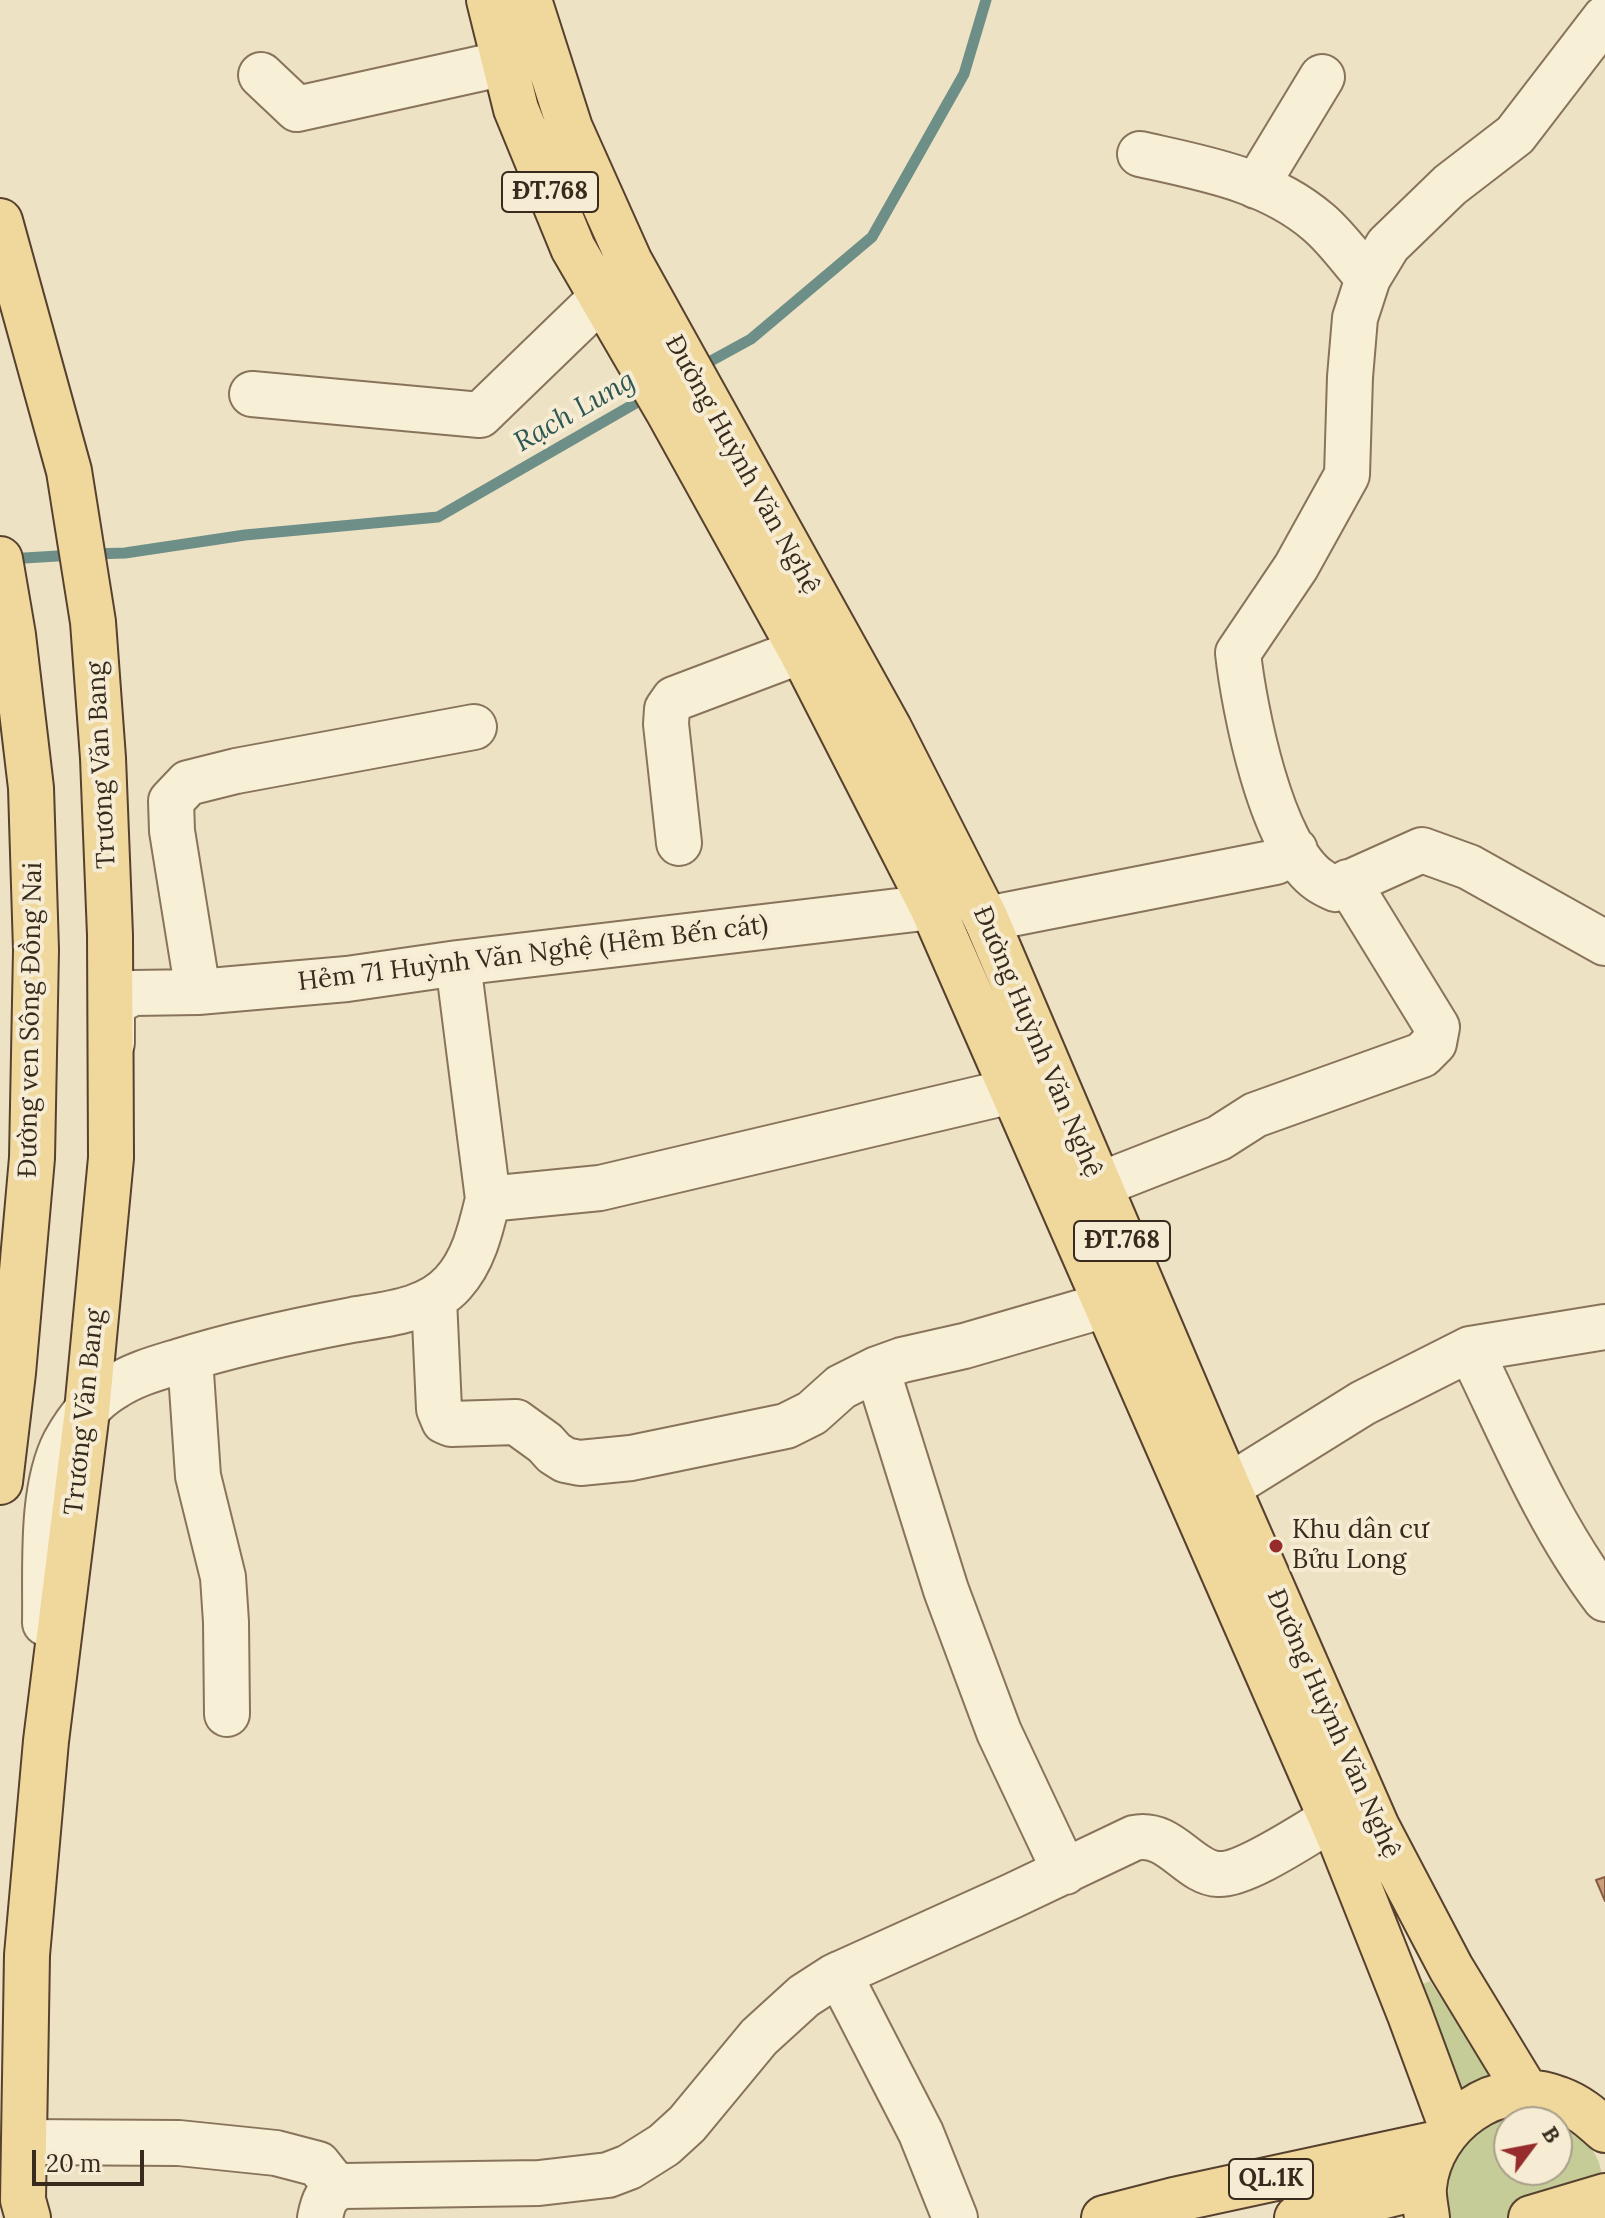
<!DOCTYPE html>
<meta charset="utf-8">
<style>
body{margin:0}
#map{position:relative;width:1605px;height:2218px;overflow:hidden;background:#eee2c4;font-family:Lora,serif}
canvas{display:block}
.north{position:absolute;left:1493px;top:2106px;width:80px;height:80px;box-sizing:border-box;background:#f5ecd3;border:2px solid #a99f8b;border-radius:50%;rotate:58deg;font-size:22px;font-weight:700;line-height:32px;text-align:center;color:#382b1e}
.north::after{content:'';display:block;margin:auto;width:28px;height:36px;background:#962c2b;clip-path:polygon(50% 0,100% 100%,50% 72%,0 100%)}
.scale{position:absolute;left:32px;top:2150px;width:112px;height:36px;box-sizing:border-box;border:4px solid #382b1e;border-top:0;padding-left:10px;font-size:24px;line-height:28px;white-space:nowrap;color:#382b1e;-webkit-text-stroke:6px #f5ecd3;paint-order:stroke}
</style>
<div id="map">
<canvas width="1605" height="2218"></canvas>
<div class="north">B</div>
<div class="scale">20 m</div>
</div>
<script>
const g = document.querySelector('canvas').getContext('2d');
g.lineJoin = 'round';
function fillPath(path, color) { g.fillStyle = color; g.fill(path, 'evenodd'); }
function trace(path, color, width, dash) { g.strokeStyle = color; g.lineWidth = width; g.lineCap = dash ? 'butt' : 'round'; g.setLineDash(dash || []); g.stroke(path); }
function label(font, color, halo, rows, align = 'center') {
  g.font = font + ' Lora,serif'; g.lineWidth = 8; g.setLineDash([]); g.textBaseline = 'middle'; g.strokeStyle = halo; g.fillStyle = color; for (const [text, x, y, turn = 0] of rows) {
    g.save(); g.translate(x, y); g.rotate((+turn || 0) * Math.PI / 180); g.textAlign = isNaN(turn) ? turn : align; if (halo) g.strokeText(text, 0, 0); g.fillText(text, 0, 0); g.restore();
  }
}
const green = new Path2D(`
 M1430,1981l62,96 -11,2 -19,12 -39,-107z
 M1527,2115l30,7h-48v48h48v-48c47,25 48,47 46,96h-153c-8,-41 8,-85 51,-99 8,-3 17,-3 26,-4z`);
const stream = new Path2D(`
 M698,368l53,-29 121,-102 92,-163 22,-74
 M92,554l33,-1 120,-18 193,-18 210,-121
 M8,559l66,-4`);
const building = new Path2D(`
 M1605,1877v24l-9,-21z`);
const minor = new Path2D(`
 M1605,18l-90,117 -65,50 -62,60 -20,33 -13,40 -5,59 -3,98 -51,92 -58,86c6,55 33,194 81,227 5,4 11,6 16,9l87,-39 47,17 136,76
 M261,75l36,34 208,-46
 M1140,154c62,14 128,25 178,68 19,16 34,38 50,56
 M1256,186l66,-109
 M252,394l228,21 122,-118
 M679,843l-13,-119 1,-15 7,-10 127,-48
 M986,919l290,-57 19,-12
 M198,992l-26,-161 -1,-30 17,-18 48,-12 238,-44
 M112,1043v-34l9,-10 12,-6 65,-1 149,-13 111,-16 474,-56
 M1099,1185l120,-47 36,-23 167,-60 12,-12 3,-16 -89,-145
 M488,1199l112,-11 412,-97
 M434,1299l5,110 5,12 7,3 65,-2 29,21 9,10 11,7 15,3 51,-5 155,-32 26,-13 29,-26 36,-18 25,-9 62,-14 141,-41
 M1470,1349c41,84 78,175 135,250
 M190,1358l8,118 25,101 3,45 1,92
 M877,1369l69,221 53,142 66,140
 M1228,1487l135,-84 107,-54 135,-22
 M45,1623c1,-53 -5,-133 20,-181 11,-20 28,-42 48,-54 21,-14 44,-20 67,-27 57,-18 114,-30 172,-41 35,-6 76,-9 101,-37 21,-23 28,-55 35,-84l-30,-236
 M839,1974l82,159 34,85
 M24,2142l155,1 97,10 42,11 19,24
 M320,2218c3,-16 6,-26 23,-32l196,-3 69,-8 21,-8 35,-22 23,-21 72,-87 45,-41 31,-20 177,-80 122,-58c36,-8 55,35 84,36 26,2 89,-41 113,-55`);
const major = new Path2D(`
 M489,0l27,109 57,139 96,165 132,238 131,256 409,934 69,174 41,111
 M529,0l41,128 60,134 260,468 96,189 242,568 149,340 74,141 76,125
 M0,221l69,250 24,151 10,136 7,177 1,223 -24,253 -41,330 -19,214 -4,245 5,18
 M0,559l13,76 18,153 5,162 -4,208 -19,215 -13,109
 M1104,2218l70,-18 264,-57
 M1297,2218l127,-32
 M1427,2218c-1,-10 -4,-21 -3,-31 6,-63 74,-113 135,-88 19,7 32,18 46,31
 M1531,2218l74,-22`);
const markers = [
 [1276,1546,8,"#962c2b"]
];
const shields = [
 [550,192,96],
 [1122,1241,96],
 [1271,2179,84]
];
const shieldNames = [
 ["ĐT.768",550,192],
 ["ĐT.768",1122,1241],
 ["QL.1K",1271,2179]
];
const streetNames = [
 ["Đường Huỳnh Văn Nghệ",742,465,61],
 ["Trương Văn Bang",102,765,-93],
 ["Hẻm 71 Huỳnh Văn Nghệ (Hẻm Bến cát)",533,954,-7],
 ["Đường ven Sông Đồng Nai",31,1020,-89],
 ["Đường Huỳnh Văn Nghệ",1037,1042,67],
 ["Trương Văn Bang",85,1412,-84],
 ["Đường Huỳnh Văn Nghệ",1333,1724,66]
];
const poiNames = [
 ["Khu dân cư",1292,1531],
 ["Bửu Long",1292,1561]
];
const waterNames = [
 ["Rạch Lung",575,412,-30]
];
fillPath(green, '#c5cc98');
trace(stream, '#6d8f87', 11);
fillPath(building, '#cb9d7a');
trace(building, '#875d41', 2);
trace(minor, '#88735b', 48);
trace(major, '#56412f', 48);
trace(minor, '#f8efd7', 44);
trace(major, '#f0d79c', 44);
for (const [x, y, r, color] of markers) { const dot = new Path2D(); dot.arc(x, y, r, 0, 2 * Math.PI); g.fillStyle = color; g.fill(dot); trace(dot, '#f5ecd3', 3); }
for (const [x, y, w] of shields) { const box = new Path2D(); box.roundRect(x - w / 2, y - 20, w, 40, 6); g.fillStyle = '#f5ecd3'; g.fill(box); trace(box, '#382b1e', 2); }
label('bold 24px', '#382b1e', null, shieldNames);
label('26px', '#382b1e', '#f5ecd3', streetNames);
label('26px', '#382b1e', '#f5ecd3', poiNames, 'left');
label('italic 28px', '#2e5856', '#f5ecd3', waterNames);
</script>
